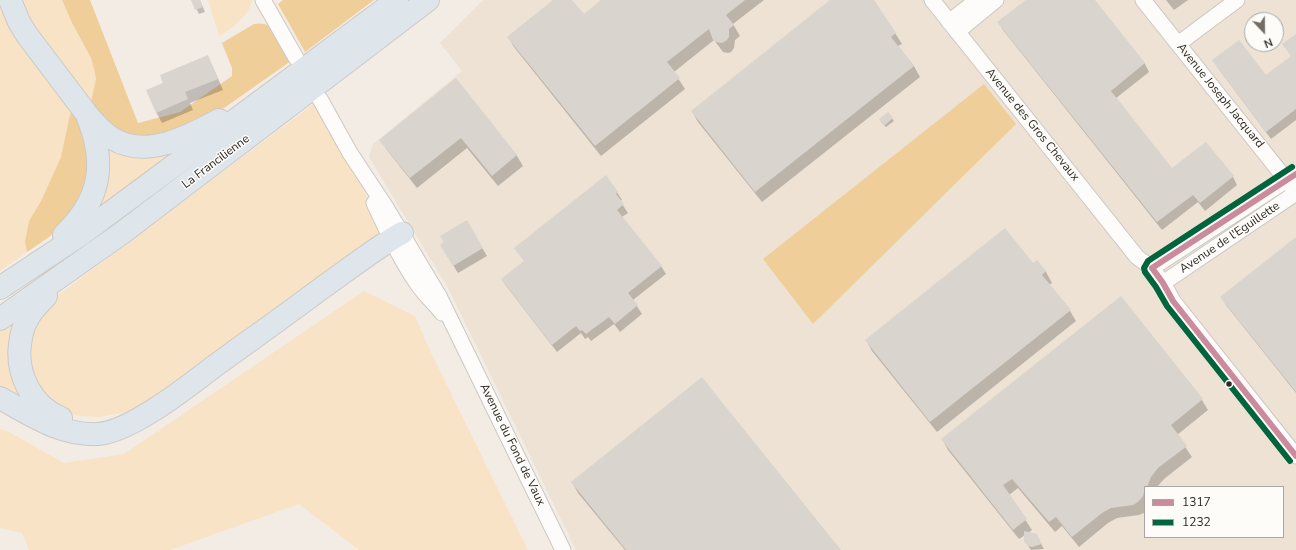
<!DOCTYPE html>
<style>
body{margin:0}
#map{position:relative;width:1296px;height:550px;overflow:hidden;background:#f2ece5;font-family:"Nunito Sans",sans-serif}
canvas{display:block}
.legend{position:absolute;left:1144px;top:486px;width:140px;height:52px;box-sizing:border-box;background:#fefcf9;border:1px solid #aaa7a3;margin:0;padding:5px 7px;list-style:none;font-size:12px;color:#2c2823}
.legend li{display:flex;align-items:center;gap:8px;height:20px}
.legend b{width:20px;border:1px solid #aaa7a3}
.north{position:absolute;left:1244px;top:12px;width:40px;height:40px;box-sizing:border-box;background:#fefcf9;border:1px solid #aaa7a3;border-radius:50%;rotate:158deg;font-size:11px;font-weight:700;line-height:16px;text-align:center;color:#2c2823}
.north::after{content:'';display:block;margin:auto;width:14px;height:18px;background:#716d67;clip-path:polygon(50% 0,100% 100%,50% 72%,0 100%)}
</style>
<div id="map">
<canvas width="1296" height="550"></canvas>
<ul class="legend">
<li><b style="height:5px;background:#cb8b9c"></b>1317</li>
<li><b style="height:5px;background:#00643c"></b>1232</li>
</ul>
<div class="north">N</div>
</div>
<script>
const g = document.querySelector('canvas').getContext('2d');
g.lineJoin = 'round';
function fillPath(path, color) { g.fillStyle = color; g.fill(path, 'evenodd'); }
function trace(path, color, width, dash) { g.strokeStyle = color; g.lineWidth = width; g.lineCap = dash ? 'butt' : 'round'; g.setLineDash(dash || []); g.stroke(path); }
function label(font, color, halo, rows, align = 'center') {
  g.font = font + ' "Nunito Sans",sans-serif'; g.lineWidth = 3; g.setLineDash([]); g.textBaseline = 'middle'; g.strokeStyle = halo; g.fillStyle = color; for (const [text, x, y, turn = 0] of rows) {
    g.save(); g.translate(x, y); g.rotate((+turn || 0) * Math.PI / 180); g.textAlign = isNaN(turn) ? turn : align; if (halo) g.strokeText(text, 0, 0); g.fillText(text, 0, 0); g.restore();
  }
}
const built = new Path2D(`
 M483,0h813v550h-720l-128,-262 -79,-131 4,-13 89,-73 -22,-28zM1252,20h24v24h-24zM1145,487h138v50h-138z`);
const green = new Path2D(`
 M0,0l73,105 -4,14 -8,38 -20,44 -12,20 -4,21 2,10 -27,19z
 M17,0h45l10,23 19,35 3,11 2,10 -6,27 -53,-69z
 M208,0h44c-2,15 -20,29 -33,36z
 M315,103l43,74 22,48 1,6 -3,6 -102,77 -134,92 -21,7 -22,4 -20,-1 -17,-5 -25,-23 -11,-45 13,-30 18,-17z
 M103,142l77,6 -85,62z
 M364,291l51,25 16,37 97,197h-169l-60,-46 -129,46h-141l-7,-17 -22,-5v-99l9,3 55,31 60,-9z
 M15,318l15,83 -30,-9v-63z`);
const forest = new Path2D(`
 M62,0h28l48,123 42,-11 52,-36v-8l-10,-25 32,-19c5,-1 11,-1 15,2 7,5 17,27 22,35l-67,47 -43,26 -57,4 -34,-32 6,-27 -2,-10 -3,-11 -19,-35z
 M283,0h91l-69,52 -27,-48z
 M984,84l32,40 -203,200 -50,-65z
 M73,105l21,59 -19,50 -26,23 -22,15 -2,-10 4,-21 12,-20 20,-44 8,-38z`);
const shadow = new Path2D(`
 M192,0h8l5,12 -6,2z
 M555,0h16l12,16 20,-16h161l-31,24 7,12 -5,4 -1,8 -3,4 -3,1 -5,-1 -9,-12 -40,32 11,17 -84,67 -87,-109 -6,-10z
 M832,0h40l18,25 12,19 -4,2 16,20 6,11 -158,125 -64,-80 -6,-11z
 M1027,0h67l51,64 4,8 -34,27 57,71 34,-27 27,34 4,8 -32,26 -7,-9 -36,28 -159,-200 -4,-7z
 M1166,0h22l-14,10z
 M1296,35v85l-25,19 -53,-71 -5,-8 52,16 27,-19z
 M207,57l6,10 10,23 -33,13 3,7 -31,13 -6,-11 8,-29z
 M455,79l62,77 6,10 -25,20 -31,-38 -50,40 -30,-38 -6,-10z
 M888,113l6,8 -8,6 -5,-5z
 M617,192l5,8 -2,1 8,12 -6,4 39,49 5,8 -33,26 9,14 -22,18 -6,-8 -23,17 -3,-4 -3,2 -4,-6 -24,19 -50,-65 -5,-7z
 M466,221l21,35 -29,17 -13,-21z
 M1296,238v155l-70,-88 -4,-8z
 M1037,262l9,10 6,11 -3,2 21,26 6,10 -139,111 -65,-81 -6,-11 167,-75z
 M1202,400l6,10 -31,25 15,22 -28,22 -7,8h-12v24l-1,2 -5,2 -22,3 -9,5 -29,24 -17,-21 -7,6 -37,-44 -9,7 23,35 -4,3 8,1 8,15 -13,1 -6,-9v-6l-6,4 -71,-89 -6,-11z
 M572,482l268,68h-215l-47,-57z`);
const building = new Path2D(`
 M191,0h9l3,7 -8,3z
 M553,0h19l12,14 17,-14h144l-19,15 8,10 -5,4v8l-2,3 -5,3 -6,-1 -3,-2 -4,-11 -42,33 13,16 -85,68 -88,-109z
 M830,0h44l22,33 -5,4 23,29 -159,126 -64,-81z
 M1026,0h69l50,63 -34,28 61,77 34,-26 28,34 -34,27 -7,-8 -36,27 -160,-200z
 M1296,34v75l-30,23 -54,-72 27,-20 27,35 25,-19 -9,-12z
 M208,55l10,24 -33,13 3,7 -32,14 -10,-23 17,-7 -3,-8z
 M456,78l61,77 -25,21 -31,-38 -51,40 -31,-38z
 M888,112l5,6 -9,8 -5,-7z
 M606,175l12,17 -2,2 8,10 -7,6 45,56 -34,27 10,12 -23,19 -6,-7 -23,17 -4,-4 -2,1 -4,-5 -24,19 -51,-66 23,-18 -10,-13z
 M467,220l16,28 -30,18 -13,-21 4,-3 -4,-6z
 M1005,228l28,35 4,-3 9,11 -4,4 29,35 -141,112 -65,-82z
 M1296,237v155l-76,-95z
 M1121,296l82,103 -32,26 16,21 -29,22 -7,9 -4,10h-2l-2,9 -5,6 -5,3 -22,3 -9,5 -30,24 -16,-20 -7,5 -37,-43 -9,6 24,34 -14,11 -72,-91z
 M702,377l19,24 120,149h-215l-55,-68z
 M1024,531l13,3 2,6 3,4 -10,3 -4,-1 -4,-4z`);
const minor = new Path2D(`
 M263,0l33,58
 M932,0l205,257 15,11 11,15 10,18 123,155
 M1143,0l153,192
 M949,22l28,-22
 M957,32l39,-32
 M1178,44l59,-44
 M320,99l30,54 37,56 52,87 124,254
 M374,203c13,28 26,56 44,82 7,10 16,18 24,28
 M1152,268l144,-94
 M1163,283l133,-90`);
const highway = new Path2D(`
 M10,0l9,22 8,13 59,78c8,10 16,19 27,26 34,20 76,-3 106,-19
 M64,235c36,-35 43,-70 24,-117
 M0,288l83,-55 314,-233
 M46,296c-7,8 -15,15 -19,24 -4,7 -6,16 -7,24 -4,31 12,62 41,74
 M0,319l122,-86 306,-233
 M0,398c31,17 61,38 98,36 32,-2 88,-46 114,-66 37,-27 74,-53 110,-80 27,-19 52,-39 80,-55`);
const bus1 = new Path2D(`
 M1296,174l-144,94 11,15 10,18 123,155`);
const bus2 = new Path2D(`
 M1290,461l-123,-155 -11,-19 -11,-15 -1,-4 4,-7 144,-94`);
const markers = [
 [1229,384,3.5,"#2c2823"]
];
const streetNames = [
 ["Avenue Joseph Jacquard",1220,96,51],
 ["Avenue des Gros Chevaux",1032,125,51],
 ["La Francilienne",216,162,-37],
 ["Avenue de l'Eguillette",1230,238,-34],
 ["Avenue du Fond de Vaux",512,445,64]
];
fillPath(built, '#ede2d4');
fillPath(green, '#f8e3c6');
fillPath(forest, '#f0ce9a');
fillPath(shadow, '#0003');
fillPath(building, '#d9d4ce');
trace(minor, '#ccc7c1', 17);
trace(highway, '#ccc9c5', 24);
trace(minor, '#fdfcfb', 15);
trace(highway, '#dee6eb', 22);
trace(bus1, '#cb8b9c', 6);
trace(bus2, '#00643c', 6);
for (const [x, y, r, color] of markers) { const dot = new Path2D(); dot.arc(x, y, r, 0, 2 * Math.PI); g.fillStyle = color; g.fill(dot); trace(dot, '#fefcf9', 1.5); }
label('12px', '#2c2823', '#fefcf9', streetNames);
</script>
